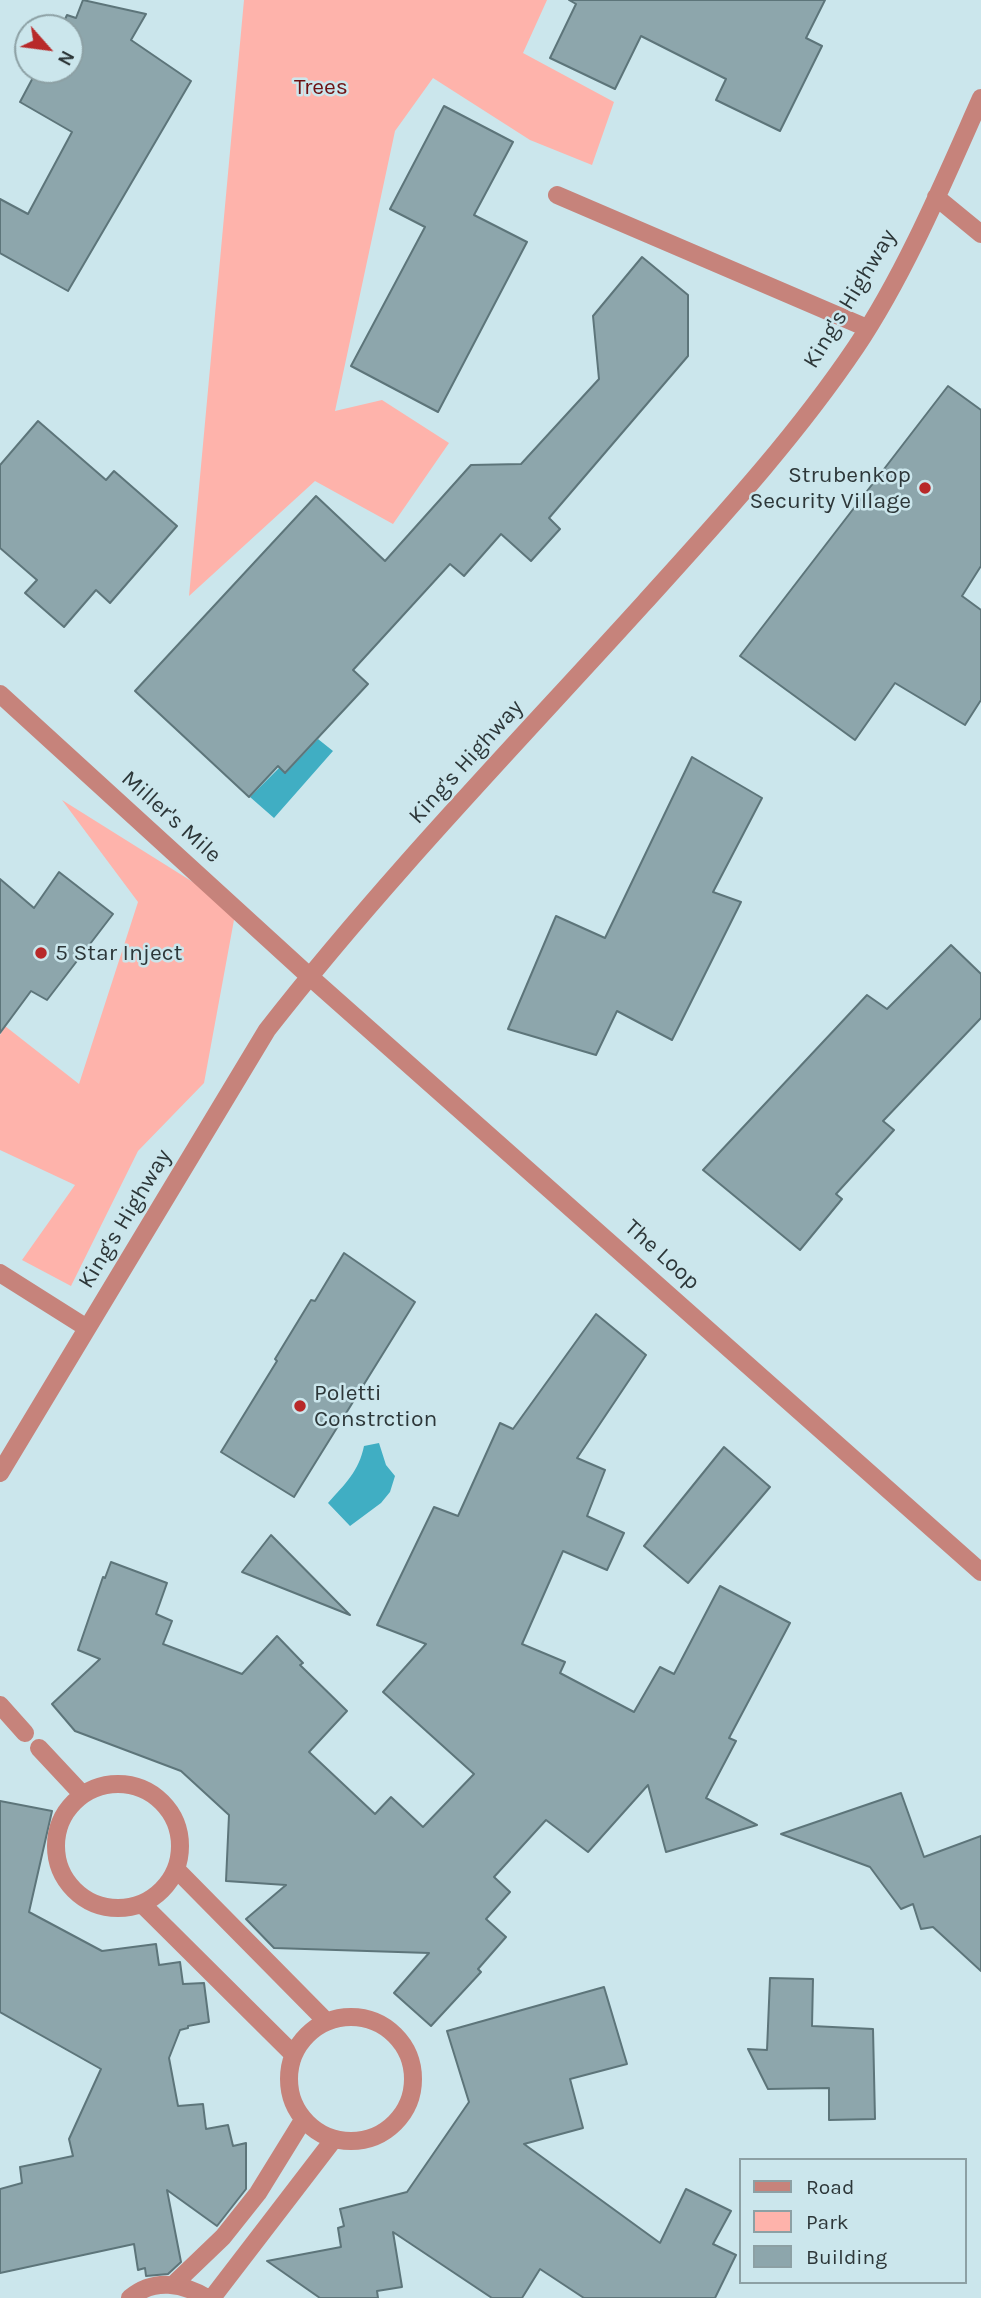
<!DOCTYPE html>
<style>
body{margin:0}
#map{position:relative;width:981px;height:2298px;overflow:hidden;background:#cbe6ec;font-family:Karla,sans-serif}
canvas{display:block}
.legend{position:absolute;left:739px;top:2158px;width:228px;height:126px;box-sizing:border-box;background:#cbe6ec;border:2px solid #8ca0a4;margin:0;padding:9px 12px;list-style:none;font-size:21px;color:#2d3739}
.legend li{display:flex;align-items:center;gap:14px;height:35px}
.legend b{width:35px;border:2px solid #8ca0a4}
.north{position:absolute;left:14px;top:14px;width:70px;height:70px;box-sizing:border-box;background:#cbe6ec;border:2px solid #8ca0a4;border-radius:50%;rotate:118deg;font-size:19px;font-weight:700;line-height:28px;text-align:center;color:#2d3739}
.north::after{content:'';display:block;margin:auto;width:24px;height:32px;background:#b82929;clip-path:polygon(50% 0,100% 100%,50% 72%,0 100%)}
</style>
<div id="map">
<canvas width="981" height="2298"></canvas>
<ul class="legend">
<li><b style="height:9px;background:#c6837b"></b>Road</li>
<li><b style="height:19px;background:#feb3ab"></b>Park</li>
<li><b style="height:19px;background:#8da6ac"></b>Building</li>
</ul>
<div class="north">N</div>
</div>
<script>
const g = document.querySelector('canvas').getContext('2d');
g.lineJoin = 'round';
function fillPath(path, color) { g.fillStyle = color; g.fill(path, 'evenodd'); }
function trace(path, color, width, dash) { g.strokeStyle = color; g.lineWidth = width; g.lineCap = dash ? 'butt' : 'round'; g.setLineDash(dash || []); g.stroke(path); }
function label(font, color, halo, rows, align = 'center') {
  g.font = font + ' Karla,sans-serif'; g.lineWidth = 5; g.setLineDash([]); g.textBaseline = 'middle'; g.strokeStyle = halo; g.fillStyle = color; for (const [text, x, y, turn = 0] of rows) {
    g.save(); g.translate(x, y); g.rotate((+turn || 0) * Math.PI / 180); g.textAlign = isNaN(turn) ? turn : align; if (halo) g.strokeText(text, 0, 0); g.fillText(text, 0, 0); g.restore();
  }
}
const green = new Path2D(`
 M244,0h303l-24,53 91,49 -22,63 -62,-25 -97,-62 -38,53 -60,280 47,-11 67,43 -56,81 -78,-43 -126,115z
 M62,800l174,109 -32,174 -66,68 -67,135 -49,-26 53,-75 -75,-35v-115l5,-9 74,58 59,-182z`);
const water = new Path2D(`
 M318,739l15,12 -59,67 -24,-21 30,-30 6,6z
 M379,1443l7,22 9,11 -5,16 -9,11 -31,23 -22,-23c17,-19 31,-32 36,-57z`);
const building = new Path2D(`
 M83,0l63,14 -15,26 60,41 -123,210 -68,-38v-54l28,15 44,-82 -52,-30 17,-32h33v-42h-9l6,-13 9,3z
 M569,0h256l-19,38 16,8 -42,85 -64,-31 10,-21 -85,-43 -26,53 -65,-31 26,-54z
 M444,106l69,36 -39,73 53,27 -89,170 -87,-46 74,-139 -35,-18z
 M642,257l46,38v61l-139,162 11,11 -29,32 -30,-27 -37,42 -14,-12 -97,106 15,14 -83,89 -7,-7 -29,31 -114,-106 181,-195 69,65 86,-96 50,-1 78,-85 -6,-63z
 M948,386l33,24v156l-19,30 19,14v90l-16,25 -70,-42 -40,57 -115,-84z
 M38,421l68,59 8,-9 63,55 -67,77 -14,-13 -32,37 -39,-34 12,-13 -37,-32v-83z
 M692,757l70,41 -49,94 28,10 -69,138 -55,-29 -21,44 -88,-26 48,-113 49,22z
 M59,872l54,42 -66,86 -16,-9 -31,42v-154l34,29z
 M951,945l30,29v44l-98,103 11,9 -58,64 6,5 -42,51 -97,-80 164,-175 20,14z
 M344,1253l71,49 -121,195 -73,-45 56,-91 -2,-2 36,-59 4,1z
 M596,1314l50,41 -69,103 28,12 -18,46 37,17 -17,37 -44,-19 -41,93 43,18 -5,11 74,39 26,-45 14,7 46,-88 70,37 -61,115 7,3 -30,57 51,27 -91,27 -18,-67 -60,67 -42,-32 -52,57 16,15 -24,27 20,18 -28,32 3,3 -50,54 -37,-33 35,-40 -155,-5 -28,-29 40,-34 -60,-4 3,-66 -48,-44 -106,-40 -23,-27 48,-45 -22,-9 25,-73 2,1 6,-16 56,21 -11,31 16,7 -9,23 79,30 35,-38 26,27 -3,2 47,46 -38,41 66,62 16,-17 32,30 51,-53 -91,-82 43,-48 -49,-19 57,-118 24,9 42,-93 13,6z
 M724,1447l46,40 -82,96 -44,-37z
 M271,1535l79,80 -108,-43z
 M901,1793l23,64 57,-21v135l-48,-44 -12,2 -8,-25 -12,5 -31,-42 -89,-33z
 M0,1801l52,10 -23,101 73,39 54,-7 3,21 21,-3 3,22 21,-1 5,39 -21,4v2l-8,2 -11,28 9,48 25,-2 3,25 22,-4 5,21 13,-3v46l-29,37 -50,-36 14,72 -13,12 -22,2 -1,-8 -7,2 -4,-26 -134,29v-84l22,-6 -2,-16 53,-11 -4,-17 32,-70 -101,-57z
 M770,1978l43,1 -1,47 61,3 2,90 -46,1v-32l-61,1 -20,-40 19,1z
 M604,1987l23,77 -57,15 13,49 -59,16 136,99 26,-54 45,22 -18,33 23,11 -21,43h-131l-44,-29 -18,29h-30l-99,-66 9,55 -25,4 1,7h-58l-53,-37 74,-14 -3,-19 6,-2 -4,-17 67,-17 62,-90 -22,-71z`);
const minor = new Path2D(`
 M557,195l310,133
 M936,197l45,37
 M0,694l309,282 672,596
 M0,1273l87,55
 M0,1473l267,-443c117,-150 250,-287 377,-427 74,-82 150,-164 212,-256 50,-75 88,-166 125,-249
 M0,1705l25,28
 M39,1748l43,46
 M56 1846a62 62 0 1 1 124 0a62 62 0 1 1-124 0Z
 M176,1869l150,152
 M142,1904l151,150
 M289 2079a62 62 0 1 1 124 0a62 62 0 1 1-124 0Z
 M174,2284l49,-47 35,-44 45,-73
 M130,2298c24,-20 53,-15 77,0
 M212,2298l122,-159`);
const markers = [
 [925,488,7,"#b82929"],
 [41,953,7,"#b82929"],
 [300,1406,7,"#b82929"]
];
const parkNames = [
 ["Trees",321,87]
];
const streetNames = [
 ["King's Highway",850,299,-59],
 ["King's Highway",466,762,-48],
 ["Miller's Mile",171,817,42],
 ["King's Highway",125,1219,-59],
 ["The Loop",662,1255,42]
];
const poiNames = [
 ["Strubenkop",911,475,"right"],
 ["Security Village",911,501,"right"],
 ["5 Star Inject",55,953],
 ["Poletti",314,1393],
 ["Constrction",314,1419]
];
fillPath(green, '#feb3ab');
fillPath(water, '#40aec3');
fillPath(building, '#8da6ac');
trace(building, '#5d757a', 2);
trace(minor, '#c6837b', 18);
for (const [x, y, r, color] of markers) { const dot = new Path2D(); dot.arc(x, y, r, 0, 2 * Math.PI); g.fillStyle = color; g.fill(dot); trace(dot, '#cbe6ec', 2.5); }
label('23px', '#6e1112', '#cbe6ec', parkNames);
label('23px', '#2d3739', '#cbe6ec', streetNames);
label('23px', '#2d3739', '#cbe6ec', poiNames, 'left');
</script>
